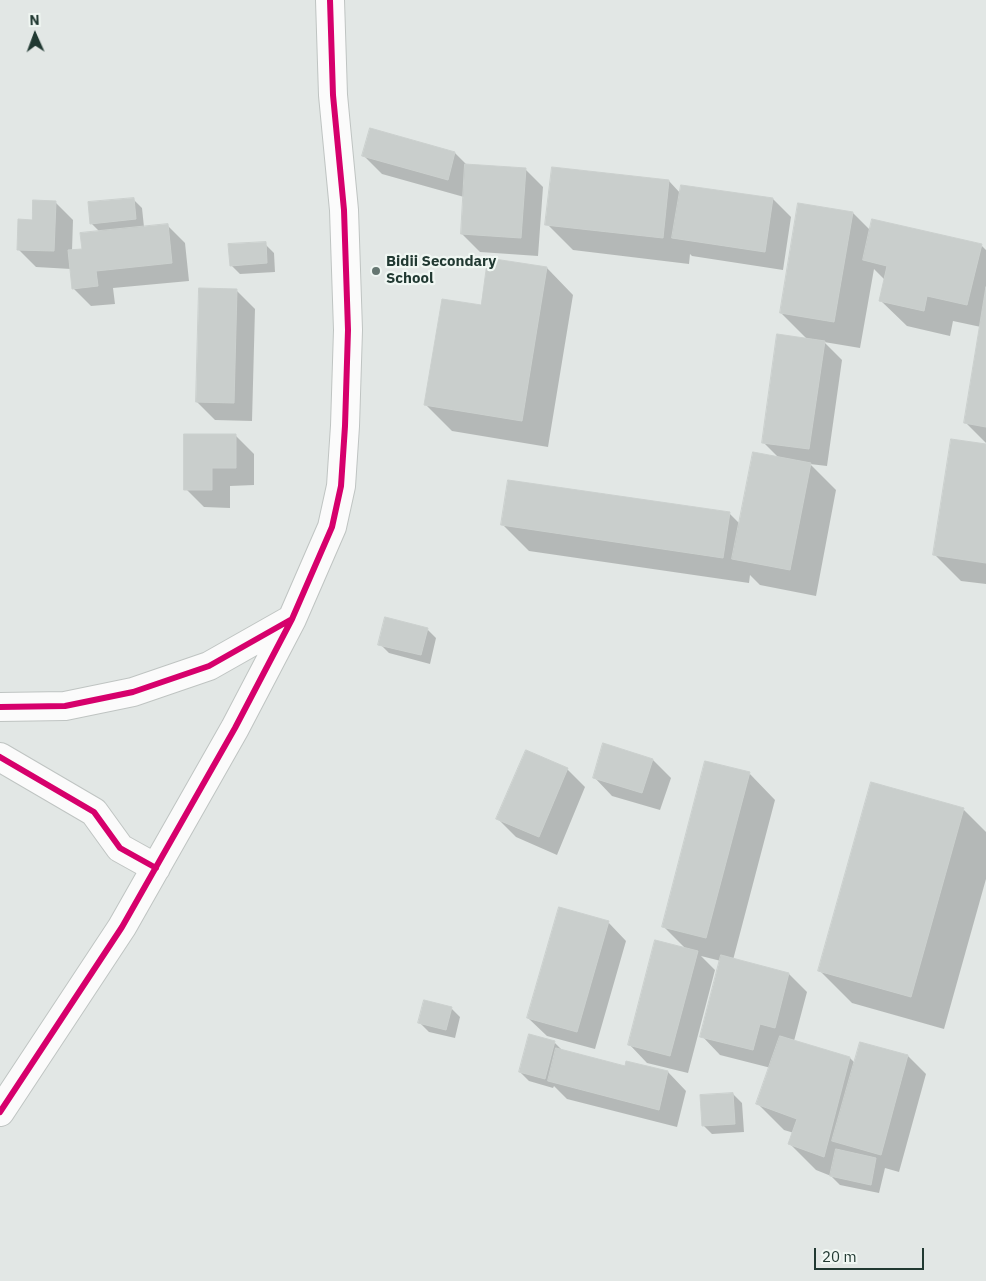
<!DOCTYPE html>
<style>
body{margin:0}
#map{position:relative;width:986px;height:1281px;overflow:hidden;background:#e2e7e5;font-family:"IBM Plex Sans",sans-serif}
canvas{display:block}
.north{position:absolute;left:10px;top:10px;width:50px;height:50px;-webkit-text-stroke:4px #f0f7f3;paint-order:stroke;rotate:358deg;font-size:14px;font-weight:700;line-height:20px;text-align:center;color:#213932}
.north::after{content:'';display:block;margin:auto;width:18px;height:22px;background:#213932;clip-path:polygon(50% 0,100% 100%,50% 72%,0 100%)}
.scale{position:absolute;left:814px;top:1248px;width:110px;height:22px;box-sizing:border-box;border:2px solid #213932;border-top:0;padding-left:6px;font-size:15px;line-height:18px;white-space:nowrap;color:#213932;-webkit-text-stroke:4px #f0f7f3;paint-order:stroke}
</style>
<div id="map">
<canvas width="986" height="1281"></canvas>
<div class="north">N</div>
<div class="scale">20 m</div>
</div>
<script>
const g = document.querySelector('canvas').getContext('2d');
g.lineJoin = 'round';
function fillPath(path, color) { g.fillStyle = color; g.fill(path, 'evenodd'); }
function trace(path, color, width, dash) { g.strokeStyle = color; g.lineWidth = width; g.lineCap = dash ? 'butt' : 'round'; g.setLineDash(dash || []); g.stroke(path); }
function label(font, color, halo, rows, align = 'center') {
  g.font = font + ' "IBM Plex Sans",sans-serif'; g.lineWidth = 4.5; g.setLineDash([]); g.textBaseline = 'middle'; g.strokeStyle = halo; g.fillStyle = color; for (const [text, x, y, turn = 0] of rows) {
    g.save(); g.translate(x, y); g.rotate((+turn || 0) * Math.PI / 180); g.textAlign = isNaN(turn) ? turn : align; if (halo) g.strokeText(text, 0, 0); g.fillText(text, 0, 0); g.restore();
  }
}
const shadow = new Path2D(`
 M455,153l12,12 58,4 18,18 -5,69 -58,-4 -18,-18 2,-37 -82,-23 -18,-18z
 M669,181l12,13 92,5 18,18 -8,53 -91,-14 -2,-2 -1,10 -116,-14 -26,-26z
 M133,199l9,9 2,19 23,-2 18,18 4,38 -76,7 2,16 -24,2 -18,-18 -2,-19 -35,-2 -18,-18 16,-28 21,-19 18,18 -1,31 11,-1 17,-18 -9,-9z
 M853,213l18,18 110,14 5,5v193l-21,-21 16,-95 -28,-6 -3,15 -43,-10 -27,-26 5,-20 -11,-11 -14,79 -36,-6 18,18 -15,106 -17,-2 26,26 -20,106 -56,-11 -10,-10 -1,8 -220,-32 -26,-26 226,-12 11,11 39,-66 -16,-16 45,-102 -27,-27z
 M265,244l9,9 1,19 -35,2 -9,-9z
 M547,268l26,27 -25,152 -96,-16 -26,-26 56,-98z
 M237,291l18,18 -3,112 -37,-1 -18,-18z
 M236,436l18,18v31l-24,1v22l-26,-1 -18,-18z
 M986,445v139l-25,-3 -27,-27z
 M427,629l9,9 -6,26 -41,-11 -9,-9z
 M604,745l49,15 18,18 -11,32 -48,-14 -18,-19z
 M567,769l18,18 -28,68 -41,-18 -18,-18z
 M749,773l26,27 -42,160 56,14 18,18 -13,49 56,17 5,5 6,-20 47,13 18,18 -27,98 -14,-4 -6,25 -39,-8 -9,-9 -15,-6 -26,-26 4,-11 -10,-3 -26,-26 13,-36 -51,-13 -18,-19 19,-75 -20,-5 14,14 -27,103 -41,-10 -18,-19 57,-95 -23,-23z
 M963,809l23,23v47l-42,150 -92,-26 -33,-33z
 M608,922l18,19 -31,108 -48,-13 -19,-18z
 M451,1008l9,9 -5,21 -26,-6 -9,-9z
 M554,1042l9,9 63,16 1,-5 41,10 18,19 -9,36 -110,-28 -13,-13 -1,2 -24,-7 -9,-9z
 M733,1094l9,9 2,29 -32,2 -9,-9z`);
const building = new Path2D(`
 M370,128l85,24 -7,28 -86,-24z
 M465,164l61,4 -5,70 -60,-4z
 M552,167l117,13 -6,58 -118,-13z
 M681,185l92,13 -8,54 -93,-14z
 M134,198l2,21 -46,5 -2,-22z
 M33,200l23,1 -2,50 -37,-1 1,-31 14,1z
 M798,203l55,9 -19,110 -54,-9z
 M872,219l110,25 -15,61 -40,-9 -3,15 -45,-10 8,-35 -24,-6z
 M168,224l4,39 -76,8 2,15 -26,3 -4,-39 14,-1 -2,-16z
 M266,242l1,21 -37,3 -2,-22z
 M488,258l59,9 -25,154 -98,-16 18,-106 39,6z
 M986,287v140l-22,-4z
 M199,288l38,1 -3,114 -38,-1z
 M777,334l48,7 -16,108 -47,-6z
 M184,434h52v34h-24v22h-28z
 M951,439l35,5v119l-53,-8z
 M753,452l58,11 -21,107 -58,-11z
 M508,480l222,32 -7,46 -222,-33z
 M385,617l43,11 -7,27 -43,-10z
 M603,743l50,16 -11,34 -49,-15z
 M526,750l42,18 -29,69 -43,-18z
 M705,761l45,11 -44,166 -44,-11z
 M871,782l93,26 -53,189 -93,-26z
 M559,907l50,14 -32,111 -50,-14z
 M655,940l43,11 -28,105 -42,-11z
 M721,955l68,18 -14,55 -15,-4 -7,26 -53,-13z
 M424,1000l28,7 -6,23 -28,-7z
 M529,1034l26,7 -10,38 -26,-7z
 M780,1036l70,21 -26,100 -36,-13 9,-25 -41,-15z
 M860,1042l48,13 -27,100 -49,-14z
 M556,1048l69,18 1,-5 42,10 -9,39 -111,-29z
 M733,1093l2,31 -33,2 -2,-31z
 M836,1149l40,9 -5,27 -41,-9z`);
const minor = new Path2D(`
 M0,707l65,-1 68,-14 76,-26 83,-47
 M0,757l94,55 26,36 36,20
 M0,1112l122,-185 113,-199 57,-109 40,-92 9,-41 4,-60 3,-96 -4,-120 -11,-115 -3,-95`);
const cycleway = new Path2D(`
 M0,707l65,-1 68,-14 76,-26 83,-47
 M0,757l94,55 26,36 36,20
 M0,1112l122,-185 113,-199 57,-109 40,-92 9,-41 4,-60 3,-96 -4,-120 -11,-115 -3,-95`);
const markers = [
 [376,271,5,"#657671"]
];
const poiNames = [
 ["Bidii Secondary",386,262],
 ["School",386,279]
];
fillPath(shadow, '#0003');
fillPath(building, '#c9cecc');
trace(building, '#cbd0ce', 1);
trace(minor, '#bfc4c2', 30);
trace(minor, '#fbfbfb', 28);
trace(cycleway, '#d6006c', 6);
for (const [x, y, r, color] of markers) { const dot = new Path2D(); dot.arc(x, y, r, 0, 2 * Math.PI); g.fillStyle = color; g.fill(dot); trace(dot, '#f0f7f3', 2); }
label('bold 15px', '#213932', '#f0f7f3', poiNames, 'left');
</script>
